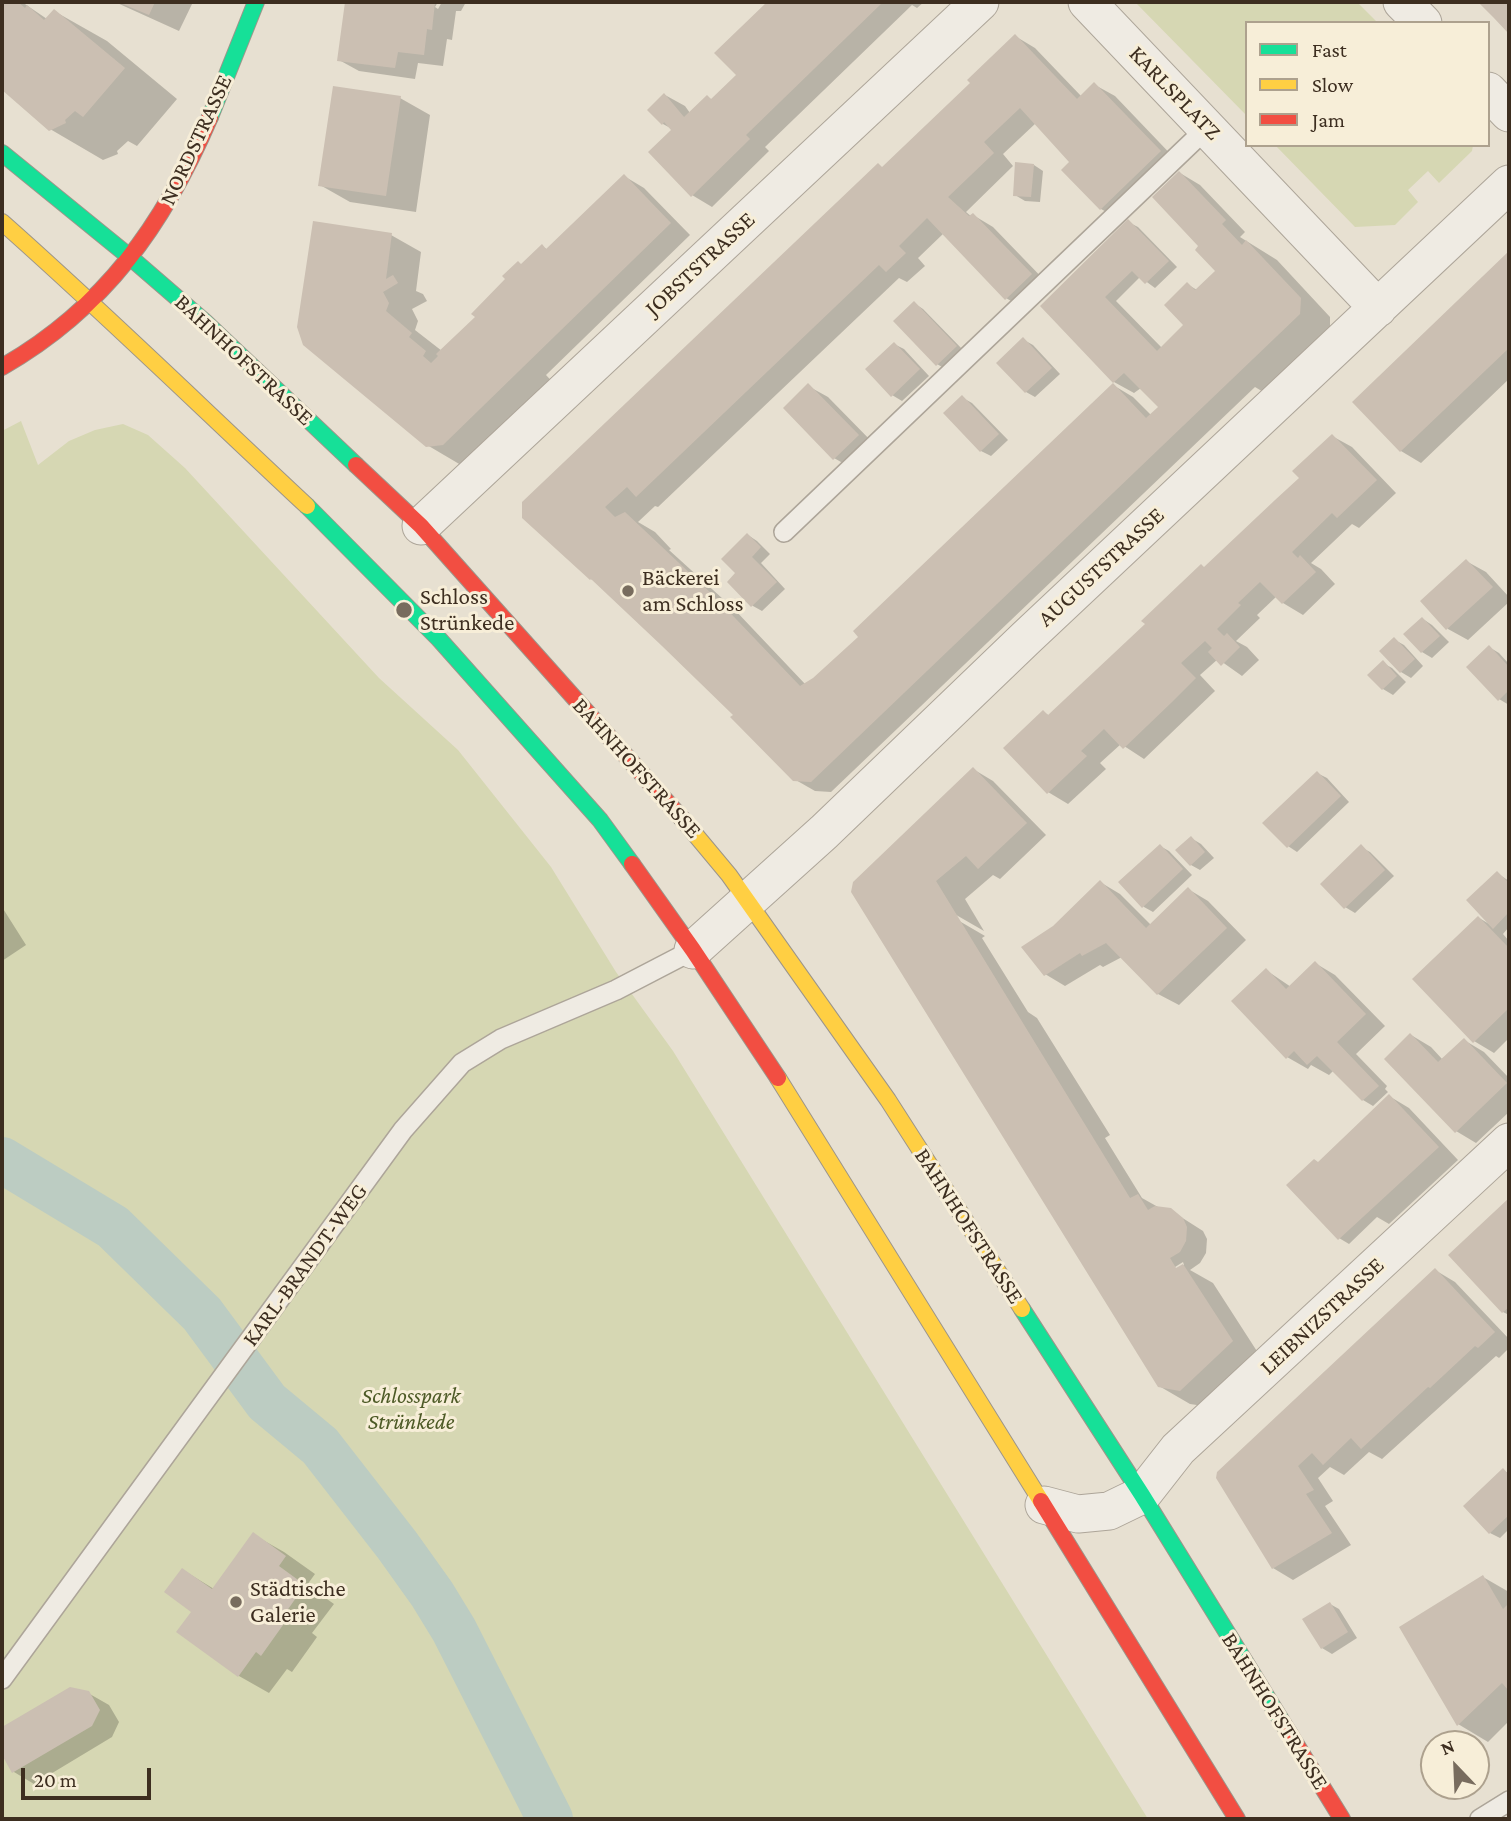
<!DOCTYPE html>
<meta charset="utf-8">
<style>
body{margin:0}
#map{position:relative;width:1511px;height:1821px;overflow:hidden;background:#e7e0d1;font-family:"Crimson Pro",serif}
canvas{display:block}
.frame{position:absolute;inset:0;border:4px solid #3d2e20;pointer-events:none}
.legend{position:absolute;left:1245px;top:21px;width:245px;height:126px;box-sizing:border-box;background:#f7eed8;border:2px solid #ada18e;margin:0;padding:9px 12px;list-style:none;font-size:21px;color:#3d2e20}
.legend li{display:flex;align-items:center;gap:14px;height:35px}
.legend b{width:35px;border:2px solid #ada18e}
.north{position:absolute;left:1420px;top:1730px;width:70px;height:70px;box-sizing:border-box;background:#f7eed8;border:2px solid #ada18e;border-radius:50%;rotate:337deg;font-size:19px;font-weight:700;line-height:28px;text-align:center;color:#3d2e20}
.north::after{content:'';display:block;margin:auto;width:24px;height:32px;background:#786c5e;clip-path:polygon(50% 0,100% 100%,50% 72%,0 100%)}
.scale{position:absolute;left:21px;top:1768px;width:130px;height:32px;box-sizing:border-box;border:4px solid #3d2e20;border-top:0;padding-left:9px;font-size:21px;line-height:24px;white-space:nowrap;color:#3d2e20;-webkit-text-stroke:5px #f7eed8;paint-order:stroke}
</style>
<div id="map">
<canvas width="1511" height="1821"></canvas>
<div class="frame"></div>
<ul class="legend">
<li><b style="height:9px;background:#16e098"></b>Fast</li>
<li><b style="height:9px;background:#ffcf43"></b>Slow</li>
<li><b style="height:9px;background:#f24e42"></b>Jam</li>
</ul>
<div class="north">N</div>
<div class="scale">20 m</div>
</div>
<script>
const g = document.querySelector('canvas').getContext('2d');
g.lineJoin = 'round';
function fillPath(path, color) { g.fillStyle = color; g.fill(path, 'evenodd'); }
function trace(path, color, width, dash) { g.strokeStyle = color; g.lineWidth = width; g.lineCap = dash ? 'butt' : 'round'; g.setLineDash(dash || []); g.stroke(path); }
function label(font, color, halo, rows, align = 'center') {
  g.font = font + ' "Crimson Pro",serif'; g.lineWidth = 6; g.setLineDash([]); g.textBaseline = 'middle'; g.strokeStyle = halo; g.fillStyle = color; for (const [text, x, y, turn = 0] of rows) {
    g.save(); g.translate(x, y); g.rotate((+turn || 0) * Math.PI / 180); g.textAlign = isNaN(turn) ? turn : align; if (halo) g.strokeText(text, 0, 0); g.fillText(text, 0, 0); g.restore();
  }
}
const green = new Path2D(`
 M1135,2h222l21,21h-131v93z
 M1275,145h198l-1,6 -33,32 -11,-12 -20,19 10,12 -23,23 -40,2z
 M21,421l17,44 31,-24 26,-11 28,-6 25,11 37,33 194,210 79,72 93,117 65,105 57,79 475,768h-1146v-1388z`);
const shadow = new Path2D(`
 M2,2h20l25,17 7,-8 53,30 70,58 -40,47 -9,-5 -11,10 1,3 -15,6 -53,-31 -48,-41z
 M115,2h78l-14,29z
 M347,2h91l-3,5 3,2 4,-7h24l-5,9h-5l-4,29 -5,-1 -4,27 -25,-3 -3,16 -56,-8 -20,-11z
 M769,2h155l-7,6 -5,-3 -147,142 4,4 -57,56 -20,-12 -18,-65 -11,-6 2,-29 20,11 5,7 18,-16 4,3 26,-25 -21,-22z
 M1015,36l20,12 47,49 13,-12 20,11 65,68 -59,56 -20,-11 -30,-47 -35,-39 -33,31 10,12 -47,46 6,5 1,-2 20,12 58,60 -25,23 -20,-12 -62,-65 -26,25 7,8 -18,16 -8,-4 -241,229 -3,-1 -17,16 17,10 16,17 -2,1 65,59 72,76 55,-48 252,-252 20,12 18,18 9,-8 -19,-19 -7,5 -20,-11 -72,-76 86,-84 10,5 39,40 -22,21 -15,-11 -24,24 46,47 21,-21 4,-43 10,6 20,-19 -15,-25 -22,-73 20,12 45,47 -5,5 37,23 53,57v14l-65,62 -10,-6 -424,405 -16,-1 -21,-12 -59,-63 -136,-132 -8,-5 -67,-62 449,-434z
 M400,98l30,17 -14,97 -66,-10 -30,-17z
 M1034,165l9,6 -3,31 -15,-1 -10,-6z
 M624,176l20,12 46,47 -144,140 14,15 -94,78 -39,-23 -65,-55 29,-155 30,17 -5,39 7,3 4,7 -15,8 6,12 -3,9 27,21 35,-33 45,-53 20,-19 6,4z
 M1509,254v125l-88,84 -20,-12 -47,-49z
 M914,303l9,6 42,43 -18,18 -10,-6z
 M1024,340l9,5 27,29 -25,23 -9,-5z
 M894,344l10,5 25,27 -27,25 -10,-6z
 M808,386l20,11 50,51 -23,22 -21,-12z
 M963,398l9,5 36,37 -17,16 -10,-5z
 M1332,436l20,11 44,46 -37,35 -7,-4 -41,39 10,6 14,15 -32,31 -20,-12 -6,-7 -20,19 3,3 -24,23 11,6 12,13 -17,16 -24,-17 -18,16 15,16 -71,68 -23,-15 -21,19 6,6 -38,35 -20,-12 -5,-80 7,4 251,-238z
 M748,535l9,6 13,13 -9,9 24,26 -23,22 -9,-5 -24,-24 9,-9z
 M1466,561l20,11 23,25v5l-41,38 -20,-11 -25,-27z
 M1423,619l9,6 17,17 -17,16 -10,-6 -16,-18z
 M1395,640l9,5 19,21 -12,12 -10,-6 -19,-21z
 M1489,647l10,6 10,11v41l-10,-6z
 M1383,663l9,5 14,14 -13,13 -10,-6 -13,-14z
 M973,769l20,12 53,54 -46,44 -7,-4 -28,24 19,32 -33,-19 -2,3 36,21 -3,2 46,74 9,6 73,117 -5,3 37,60 16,9 12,3 33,21 4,8 -1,14 -6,10 -10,7 23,13 49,76 -52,48 -20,-3 -31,-18 -265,-429zM1183,1262l1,3 -64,41 -2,-3z
 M1317,773l10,5 22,24 -52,50 -9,-6z
 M1191,838l10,6 13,14 -14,12 -9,-5z
 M1160,846l9,5 23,24 -39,37 -9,-5 -23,-25z
 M1361,847l9,5 24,24 -39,37 -10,-6z
 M1497,873l12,8v46l-6,7 6,7v97l-15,15 -20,-12 5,-123 12,7z
 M1100,882l20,12 31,31 37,-36 20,12 38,39 -67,65 -21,-11 -36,-37 -19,10 -3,-2 -35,21 -20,-12 9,-47z
 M2,907l24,38 -24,16z
 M1315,963l20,12 50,51 -29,28 31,32 -2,3 3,3 -15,14 -10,-6 -29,-30 -5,5 -18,-10 -3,4 -21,-12 -21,-87 25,17z
 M1411,1035l20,12 12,13 21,-20 20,12 25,26v34l-33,31 -20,-12z
 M1389,1096l20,12 49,52 -69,64 -12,-7 -28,27 -10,-6 -20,-75z
 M1509,1201v114l-6,-3 -52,-57z
 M1435,1270l20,12 54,57v9l-10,10 -3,-2 -114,103 -13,-7 -25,23 -14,-8 -12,11 15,23 -8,5 26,39 -58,35 -20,-12 -55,-90z
 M1503,1470l6,4v55l-9,9 -10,-5z
 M254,1535l30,17 31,22 -8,11 27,19 -22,29 5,4 -25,35 -5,-3 -18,24 -30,-17 -60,-44 15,-21 -11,-41 31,19z
 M1483,1577l26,15v129l-21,21 -30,-18z
 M1330,1604l9,5 18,29 -25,16 -10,-6z
 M71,1689l17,4 21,12 10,17 -7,15 -78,47 -20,-12 -12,-21v-22z`);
const canal = new Path2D(`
 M2,1160l111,67 89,87 65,88 53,44 77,99 35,49 22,36 96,189`);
const building = new Path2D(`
 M2,2h16l7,6 2,-3 17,15 10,-11 71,59 -42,49 -8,-6 -10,9 1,3 -17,8 -47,-41z
 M118,2h37l-6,13z
 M345,2h90l-3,28 -5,-1 -3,26 -26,-3 -3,16 -58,-7z
 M767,2h116l-137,133 4,4 -59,58 -43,-45 23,-22 -7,-8 -2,3 -15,-15 17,-17 20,24 23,-22 4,4 25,-24 -22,-22z
 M1478,2h31v32l-16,-17z
 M1015,34l62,65 17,-17 67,69 -61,59 -39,-40 8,-8 -49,-54 -36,34 10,11 -46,44 21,19 4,-3 59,61 -27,26 -78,-82 -28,28 7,7 -20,19 -7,-7 -243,232 -9,-10 -22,20 10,10 10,-5 89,84 86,90 13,-8 45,-41 -5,-6 260,-248 33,35 12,-11 -34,-34 -11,10 -73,-77 88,-87 41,42 -24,23 -13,-13 -27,26 52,54 26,-26 -19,-20 23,-23 8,8 20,-19 -20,-21 3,-4 -46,-49 27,-26 47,49 -4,4 20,21 4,-5 55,58 -1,16 -489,468 -18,-1 -63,-64 3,-2 -71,-69 -71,-67 -1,1 -68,-62v-16l356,-339 4,4 88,-84 -3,-3z
 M333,86l68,10 -15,100 -68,-10z
 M1015,162l19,2 -3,33 -18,-1z
 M624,174l47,49 -228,222 -17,2 -123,-102 -6,-18 16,-106 79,12 -6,46 7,-4 5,8 -15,9 6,11 -3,8 26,22 -3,4 17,14 -3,5 8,7 7,-7 -2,-2 39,-37 -4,-3 34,-35 -3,-3 16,-15 3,3 21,-20 4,5z
 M1509,251v97l-109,104 -48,-50z
 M914,301l43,45 -21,20 -43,-45z
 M1023,337l29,31 -27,25 -29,-30z
 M894,342l26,27 -29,28 -26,-28z
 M808,383l51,52 -26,25 -50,-52z
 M962,395l37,39 -19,18 -37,-39z
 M1332,434l45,46 -40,38 -5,-5 -40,39 6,6 2,-3 16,17 -34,32 -22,-22 -22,21 3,2 -24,24 7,7 3,-3 13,14 -19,19 -13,-14 4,-4 -7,-7 -24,22 15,15 -24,24 -49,47 -19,-20 -23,22 6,5 -40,38 -44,-46 40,-38 5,5 97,-91 -4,-3 60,-57 3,3 71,-67 24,-22 -7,-7z
 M747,533l14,14 -9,10 25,25 -26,25 -24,-25 8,-9 -14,-14z
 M1466,559l27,28 -47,43 -26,-29z
 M1422,617l18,19 -19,17 -18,-19z
 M1394,637l21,22 -15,14 -21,-22z
 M1489,645l20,22v23l-11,11 -32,-34z
 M1383,660l14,16 -15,14 -15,-15z
 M973,767l54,56 -49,46 -12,-13 -30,25 194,317 8,-4 10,16 7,-4 16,2 12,10 4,9 -1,14 -6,11 -10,6 6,10 7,-4 50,77 -53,50 -22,-4 -307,-495 2,-10z
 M1317,771l24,25 -54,52 -25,-25z
 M1191,836l14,16 -15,14 -15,-16z
 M1160,844l23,25 -41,39 -24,-26z
 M1361,844l24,26 -41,39 -24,-25z
 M1497,871l12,12v29l-16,17 -27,-29z
 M1100,880l46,48 42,-41 39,41 -70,67 -51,-52 -24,13 -2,-3 -36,23 -23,-29 32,-21z
 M1478,916l31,32v60l-36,35 -61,-64z
 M1315,961l51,53 -29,28 42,44 -17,15 -45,-45 -10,9 -13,-14 -8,8 -55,-58 35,-33 20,21z
 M1410,1033l28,29 26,-24 43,45 -52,50 -71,-74z
 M1389,1094l50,53 -101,93 -52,-55 28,-26 4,3z
 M1509,1198v109l-7,6 -54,-58z
 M1435,1268l60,64 -17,16 -3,-2 -45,42 -2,-1 -67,62 -10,-11 -28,27 -11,-12 -14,13 16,24 -8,4 26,39 -60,36 -56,-91 1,-6z
 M1503,1468l6,7v40l-20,19 -26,-28z
 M253,1532l33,24 -7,10 26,19 -21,30 4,3 -27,38 -5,-4 -18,25 -62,-45 15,-20 -27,-20 18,-24 30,21z
 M1483,1575l20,34 6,-6v88l-7,-8 -45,43 -58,-99z
 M1330,1602l18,30 -27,17 -19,-30z
 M70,1687l19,4 11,19 -8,16 -80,47 -10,-18v-28z`);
const lane = new Path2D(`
 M784,532l424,-405
 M2,1679l401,-549 59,-67 39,-24 115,-49 77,-40
 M1480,1819l29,-18`);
const street = new Path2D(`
 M1087,2l291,306
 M1402,2l21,21
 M1488,91l21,22
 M421,526l559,-524
 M693,950l131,-118 202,-194 483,-454
 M1044,1505l34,9 31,-3 33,-16 36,-46 331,-307`);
const fast = new Path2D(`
 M210,117l46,-115
 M2,153l129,105 74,64 151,143
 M307,506l132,133 161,181 32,44
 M1022,1309l120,186 147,238`);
const slow = new Path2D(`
 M2,222c104,92 203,189 305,284
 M684,821l45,54 159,225 134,209
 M778,1078l263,423`);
const jam = new Path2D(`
 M2,367c103,-59 162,-143 208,-250
 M356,465l65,61 263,295
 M632,864l61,86 85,128
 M1041,1501l196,318
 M1289,1733l53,86`);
const markers = [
 [628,591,7,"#786c5e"],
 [404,610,9,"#786c5e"],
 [236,1602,7,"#786c5e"]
];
const streetNames = [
 ["KARLSPLATZ",1175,93,46],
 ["NORDSTRASSE",196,140,-65],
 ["JOBSTSTRASSE",700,264,-43],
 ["BAHNHOFSTRASSE",244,360,43],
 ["AUGUSTSTRASSE",1101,567,-43],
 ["BAHNHOFSTRASSE",637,768,48],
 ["BAHNHOFSTRASSE",969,1226,57],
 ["KARL-BRANDT-WEG",305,1265,-54],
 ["LEIBNIZSTRASSE",1322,1316,-43],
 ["BAHNHOFSTRASSE",1275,1711,58]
];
const poiNames = [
 ["Bäckerei",642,578],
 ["am Schloss",642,604],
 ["Schloss",420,597],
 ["Strünkede",420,623],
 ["Städtische",250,1589],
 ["Galerie",250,1615]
];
const parkNames = [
 ["Schlosspark",411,1396],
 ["Strünkede",411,1422]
];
fillPath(green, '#d6d7b3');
fillPath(shadow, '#0003');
trace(canal, '#bcccc2', 46);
fillPath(building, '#cbbfb2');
trace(lane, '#ada599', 22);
trace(street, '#ada599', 39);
trace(fast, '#9c958a', 18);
trace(slow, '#9c958a', 18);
trace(jam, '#9c958a', 18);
trace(lane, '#efebe3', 19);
trace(street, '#efebe3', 37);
trace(fast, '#16e098', 16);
trace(slow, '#ffcf43', 16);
trace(jam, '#f24e42', 16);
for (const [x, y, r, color] of markers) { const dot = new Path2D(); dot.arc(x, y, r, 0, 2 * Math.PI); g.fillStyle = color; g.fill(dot); trace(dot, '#f7eed8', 2.5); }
label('23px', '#3d2e20', '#f7eed8', streetNames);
label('23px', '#3d2e20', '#f7eed8', poiNames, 'left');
label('italic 23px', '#4d5a26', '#f7eed8', parkNames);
</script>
